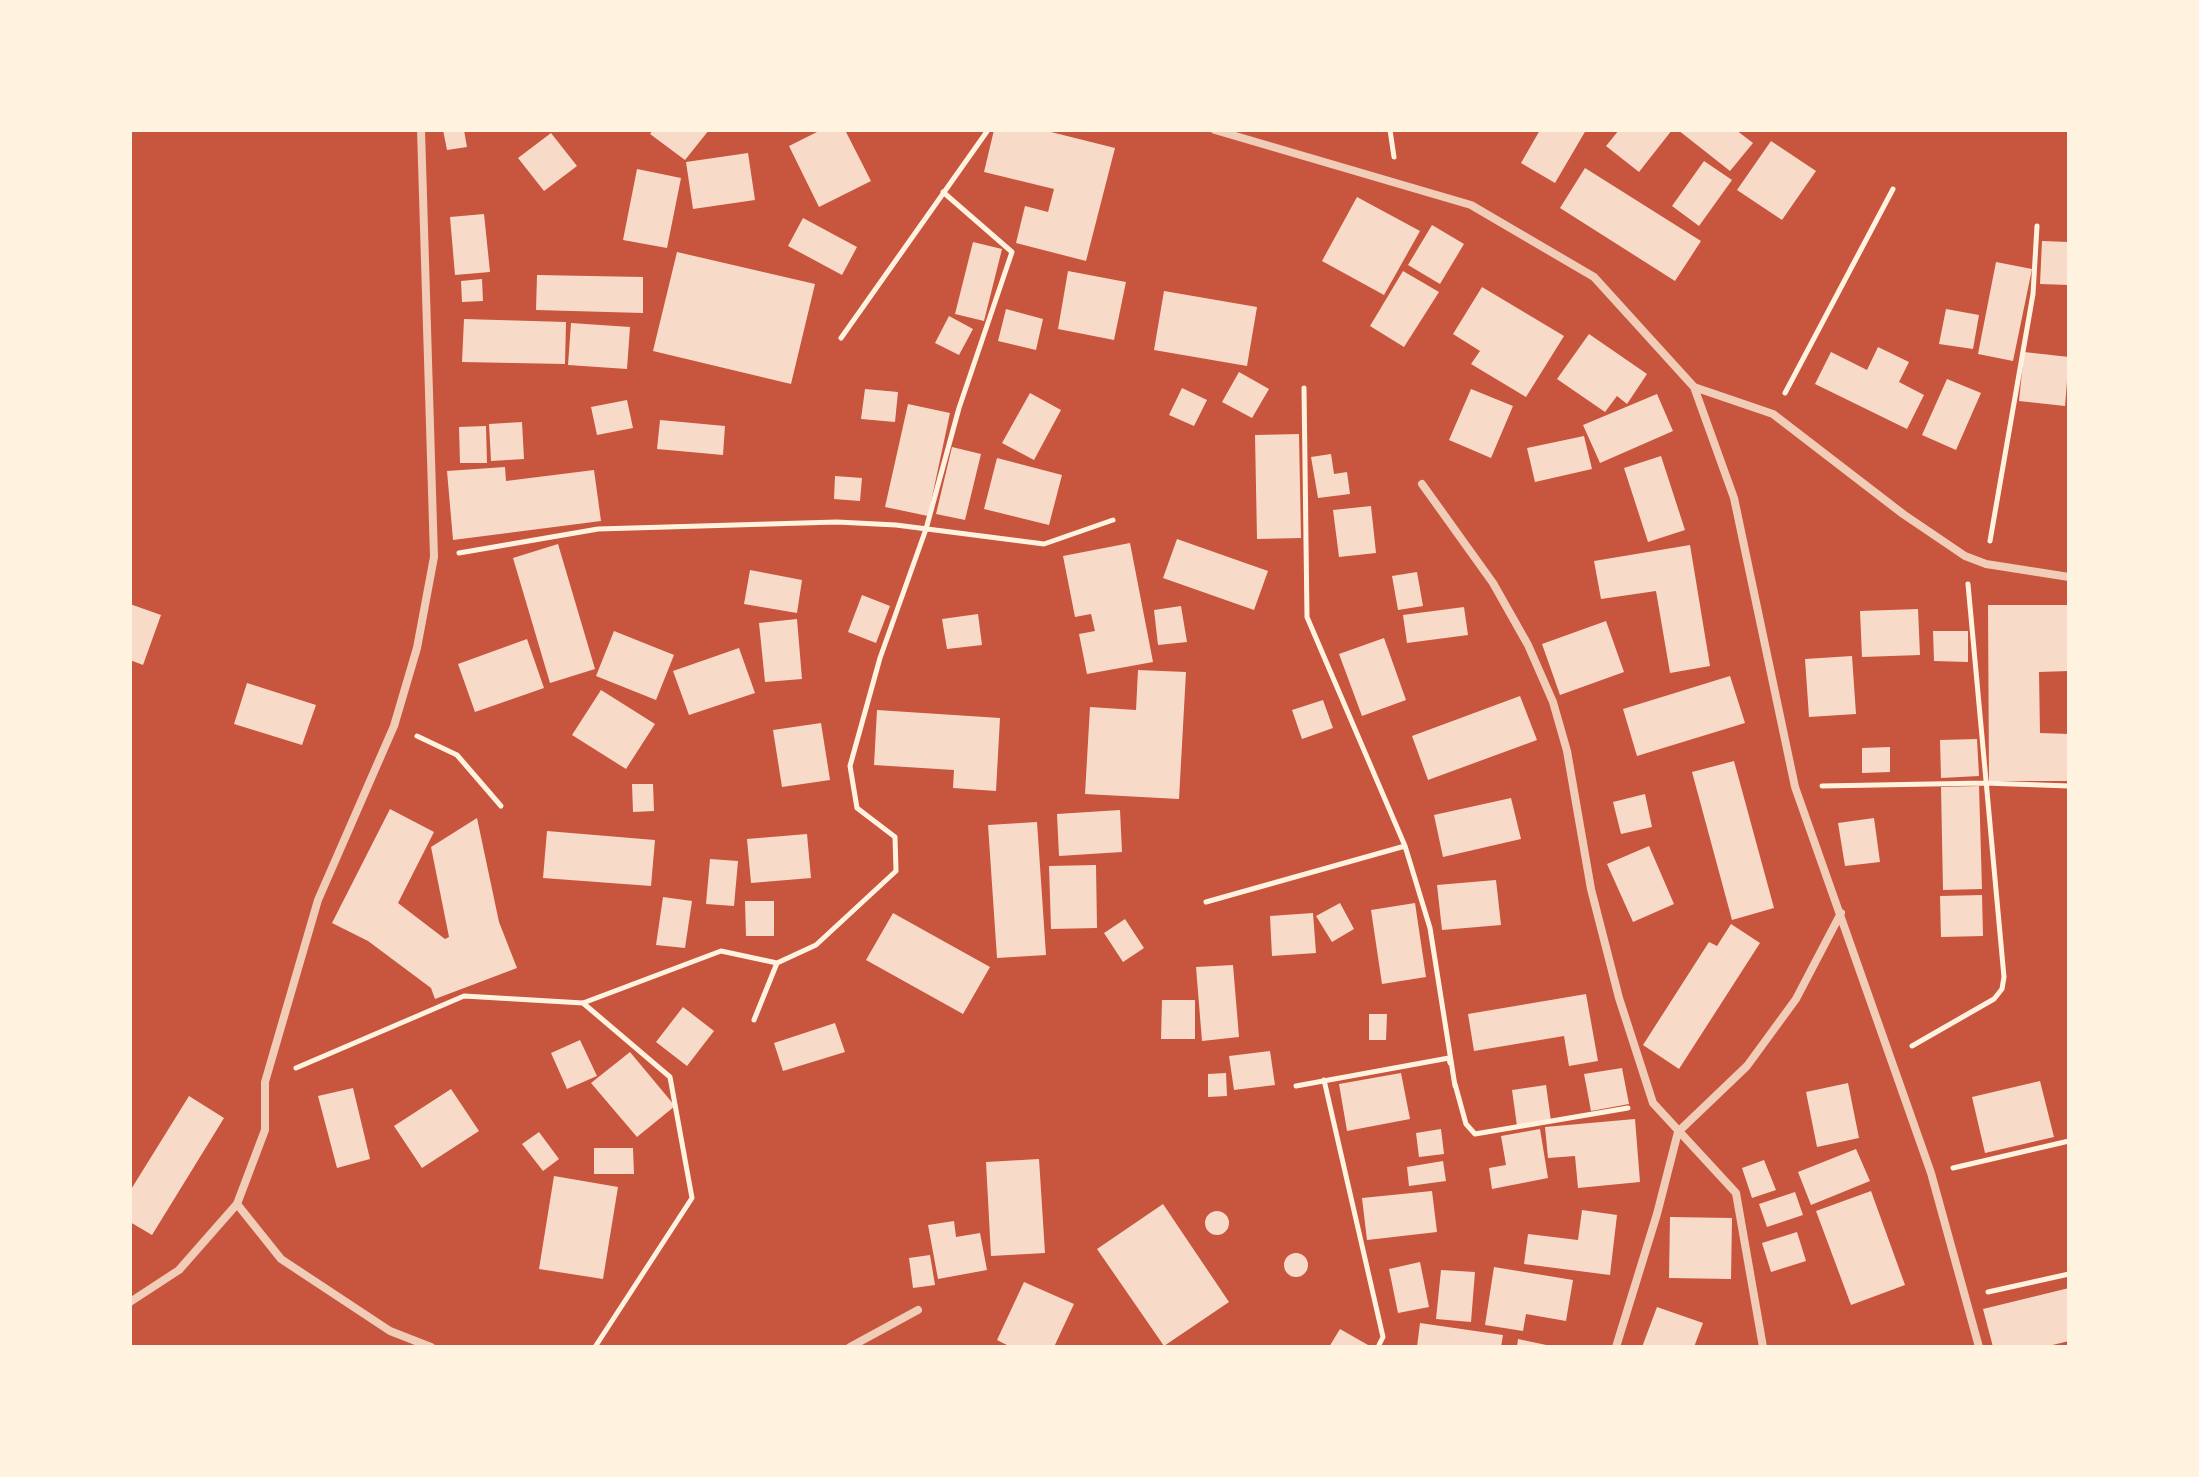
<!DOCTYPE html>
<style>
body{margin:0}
#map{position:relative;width:2199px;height:1477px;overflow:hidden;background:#c8553d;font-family:Mulish,sans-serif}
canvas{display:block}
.frame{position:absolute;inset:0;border:132px solid #fff3e0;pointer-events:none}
</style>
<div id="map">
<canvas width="2199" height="1477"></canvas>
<div class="frame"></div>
</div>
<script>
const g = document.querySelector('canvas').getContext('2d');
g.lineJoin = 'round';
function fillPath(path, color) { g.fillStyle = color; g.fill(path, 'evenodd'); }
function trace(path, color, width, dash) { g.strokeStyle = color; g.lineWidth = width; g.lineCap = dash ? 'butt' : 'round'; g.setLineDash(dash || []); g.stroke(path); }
const building = new Path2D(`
 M443,130h21l3,17 -20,3z
 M653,130h56l-24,30 -35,-26z
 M821,130h24l26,51 -52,26 -30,-61z
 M994,130h49l72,18 -29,113 -70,-18 9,-37 23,6 6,-23 -70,-17z
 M1540,130h46l-31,53 -34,-20z
 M1619,130h53l-33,42 -33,-26z
 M1678,130h58l17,13 -23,28z
 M551,133l26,33 -33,25 -26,-33z
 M1771,141l45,30 -34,49 -45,-30z
 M748,153l7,47 -62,9 -7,-47z
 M1704,161l28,19 -33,46 -27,-20z
 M1585,168l116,73 -26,40 -115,-73z
 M637,169l44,9 -14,70 -44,-8z
 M1357,197l63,34 -36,64 -62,-34z
 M484,214l6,58 -35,3 -5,-58z
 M803,218l54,29 -15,28 -54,-29z
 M1432,225l32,19 -24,40 -32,-19z
 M2042,241l27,1v43l-29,-1z
 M973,242l29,7 -18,72 -29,-7z
 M677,252l138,32 -24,100 -138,-33z
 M1996,262l36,7 -19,92 -35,-7z
 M1068,271l58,11 -12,58 -56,-11z
 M1403,271l36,21 -35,55 -34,-21z
 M537,275l106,2v36l-107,-3z
 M482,279l1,22 -21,1 -1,-21z
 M1482,287l82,49 -38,61 -55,-33 9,-13 -27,-17z
 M1164,291l93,16 -10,59 -93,-16z
 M1006,309l37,10 -7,31 -38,-9z
 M1946,309l33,6 -6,34 -34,-5z
 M949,316l24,13 -14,26 -24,-12z
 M464,319l102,3 -1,42 -103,-2z
 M571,323l59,4 -3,42 -59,-4z
 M1589,334l58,40 -20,30 -10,-8 -12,16 -48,-33z
 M1878,347l31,15 -10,20 25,13 -17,34 -92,-45 16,-32 36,18z
 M2024,352l45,5 -4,49 -46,-5z
 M1239,372l30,17 -17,29 -30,-16z
 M1947,379l34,14 -25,57 -34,-15z
 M1182,388l25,12 -13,26 -25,-11z
 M865,389l33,3 -3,30 -34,-3z
 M1471,389l42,17 -22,52 -42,-18z
 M1030,393l31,17 -27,50 -32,-17z
 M1657,394l16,37 -73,32 -17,-38z
 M627,400l6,28 -36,7 -6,-28z
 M908,404l42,9 -22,103 -43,-9z
 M660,420l65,6 -2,29 -66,-6z
 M522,422l2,37 -33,2 -2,-37z
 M486,426l1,37h-27l-1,-36z
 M1299,434l2,104 -44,1 -2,-104z
 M1584,436l8,33 -57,13 -8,-34z
 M952,447l29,7 -16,66 -29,-6z
 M1331,454l3,20 13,-2 3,22 -32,4 -7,-41z
 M1661,456l24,74 -37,12 -24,-74z
 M997,458l65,17 -13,50 -65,-16z
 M505,467l1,14 88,-11 7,51 -148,19 -6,-69z
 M835,476l27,2 -2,23 -26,-2z
 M1371,506l5,47 -37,4 -6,-47z
 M1177,539l91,32 -14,39 -91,-32z
 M1130,543l23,119 -66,12 -8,-40 16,-3 -4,-17 -16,3 -12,-61z
 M558,544l37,125 -45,14 -37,-125z
 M1690,545l20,121 -40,7 -14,-82 -55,8 -7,-38z
 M750,570l52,10 -5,33 -53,-9z
 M1417,572l6,34 -25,4 -6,-34z
 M862,595l28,11 -14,37 -28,-11z
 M130,604l31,11 -18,50 -13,-5z
 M1988,605h81v66l-30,1 1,61 29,1v47h-80z
 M1181,606l6,36 -29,3 -4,-35z
 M1464,607l4,28 -61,8 -4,-28z
 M1918,609l2,46 -58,2 -2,-46z
 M978,614l4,31 -35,4 -5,-30z
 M797,619l5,60 -37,3 -6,-59z
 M1606,621l18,51 -64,23 -18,-51z
 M614,631l60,24 -18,45 -60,-24z
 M1933,631h35v31l-34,-1z
 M1384,638l22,62 -44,16 -23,-62z
 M527,639l17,49 -69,24 -17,-48z
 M739,648l16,45 -66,22 -16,-44z
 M1852,656l4,58 -47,3 -4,-58z
 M1138,670l48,2 -7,127 -94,-5 5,-87 46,3z
 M1730,676l15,47 -108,33 -14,-47z
 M247,683l69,22 -14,40 -68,-21z
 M601,690l54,34 -29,45 -54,-34z
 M1520,696l17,44 -109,40 -16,-44z
 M1323,700l10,28 -31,11 -10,-29z
 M877,710l123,8 -4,73 -43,-3 1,-18 -80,-5z
 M821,723l9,57 -48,7 -9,-57z
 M1977,739l2,37 -38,2 -1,-38z
 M1890,747v25l-28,1v-25z
 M1734,761l40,147 -42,12 -40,-148z
 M632,784h21l1,27 -21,1z
 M1979,786l3,103 -39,1 -2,-103z
 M1645,794l7,33 -31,7 -8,-32z
 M1511,798l10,41 -78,18 -9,-42z
 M390,809l44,23 -36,71 47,36 4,-2 -18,-90 46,-29 22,104 18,46 -82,31 -4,-11 -63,-47 -36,-18z
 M1120,810l2,42 -63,4 -2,-42z
 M1874,818l6,44 -35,4 -7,-43z
 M1037,822l9,133 -49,3 -9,-133z
 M547,831l108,9 -4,46 -108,-8z
 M807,834l4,44 -60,5 -4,-44z
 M1649,846l25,58 -41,18 -26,-58z
 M710,859l28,2 -4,45 -28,-2z
 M1096,865l1,63 -46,1 -2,-63z
 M1496,880l5,45 -59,5 -5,-45z
 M1982,895l1,41 -42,1 -1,-41z
 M663,897l29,4 -7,47 -29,-3z
 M745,901h29v35h-28z
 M1340,903l14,26 -22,13 -16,-26z
 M1415,903l11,74 -44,7 -11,-74z
 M893,913l97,54 -27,47 -97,-54z
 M1313,913l3,40 -44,3 -2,-40z
 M1125,919l19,29 -21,14 -19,-29z
 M1731,924l29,19 -81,126 -36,-24 66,-103 8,4z
 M1233,965l6,72 -37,4 -6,-74z
 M1586,994l12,67 -29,5 -5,-30 -90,15 -6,-37z
 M1162,1000h33v39h-34z
 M683,1007l31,24 -27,35 -31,-24z
 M1369,1014h18l-1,26h-17z
 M835,1023l10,29 -62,19 -9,-28z
 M580,1040l17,36 -30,13 -16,-36z
 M1270,1051l5,34 -41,5 -5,-34z
 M630,1052l45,54 -38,31 -46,-54z
 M1622,1068l7,36 -38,7 -7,-37z
 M1226,1073l1,23 -19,1v-23z
 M1401,1073l9,46 -63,12 -8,-47z
 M2040,1081l14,56 -69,16 -13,-56z
 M1848,1083l11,55 -42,9 -11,-55z
 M1546,1085l5,36 -34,5 -5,-36z
 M353,1088l17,71 -33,9 -19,-72z
 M451,1089l28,42 -57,37 -28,-42z
 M189,1096l35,22 -72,117 -22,-13v-31z
 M1635,1119l5,63 -62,6 -3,-32 -27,2 -3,-31z
 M1441,1129l3,25 -25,3 -3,-24z
 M1540,1129l8,49 -56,11 -3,-21 17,-3 -5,-29z
 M539,1132l20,27 -16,12 -21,-27z
 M594,1148h39l1,26h-40z
 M1856,1149l14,32 -59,24 -13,-33z
 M1039,1159l6,94 -54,3 -5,-94z
 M1764,1160l12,30 -24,8 -10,-30z
 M1443,1161l3,20 -37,5 -2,-19z
 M554,1176l64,11 -15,92 -64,-10z
 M1432,1191l5,41 -70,8 -5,-42z
 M1871,1191l34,94 -54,20 -35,-94z
 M1795,1192l8,23 -36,12 -8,-23z
 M1163,1204l66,98 -65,44 -67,-97z
 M1582,1210l35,5 -7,60 -86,-11 4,-30 50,6z
 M1205 1223a12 12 0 1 1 24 0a12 12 0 1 1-24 0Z
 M1670,1217l62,1 -1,61 -62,-1z
 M954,1221l2,16 24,-4 7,37 -49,9 -10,-54z
 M1797,1232l9,29 -35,11 -9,-29z
 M1284 1265a12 12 0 1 1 24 0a12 12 0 1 1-24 0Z
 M930,1255l5,30 -22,3 -4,-30z
 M1420,1262l9,45 -31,6 -9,-44z
 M1494,1267l79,13 -7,41 -40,-7 -3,17 -38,-6z
 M1441,1270l34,2 -4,50 -35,-3z
 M1024,1282l50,22 -20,43h-43l-14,-7z
 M2069,1288v53l-25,6h-51l-10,-38z
 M1657,1307l46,16 -9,24h-52z
 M1420,1323l83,12 -2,12h-84z
 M1340,1329l28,16 -2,2h-37z
 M1518,1339l33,7v1h-34z`);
const path = new Path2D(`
 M1390,130l4,27
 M841,338l147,-208
 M1304,388l3,229 98,229 25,82 25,158
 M1785,393l108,-204
 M1990,541l43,-247 4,-68
 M459,553l139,-24 239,-7 59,3 148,19 69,-24
 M417,736l40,19 44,51
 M1822,786l163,-3 84,3
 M1206,902l199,-56
 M583,1003l87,74 22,121 -97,149
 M754,1020l23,-57 39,-18 80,-74 -1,-34 -38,-29 -7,-42 30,-108 46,-129 33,-121 53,-156 -69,-60
 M1912,1046l82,-47 8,-10 2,-12 -36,-393
 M296,1068l168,-72 119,7 138,-52 56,12
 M1324,1080l59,257 -5,10
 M1455,1084l11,40 9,10 153,-26
 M1296,1086l153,-28 1,5
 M1953,1168l116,-27
 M1988,1292l81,-18`);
const minor = new Path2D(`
 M1215,130l256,75 123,72 100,110 79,27 130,100 62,42 21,8 83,13
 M1694,387l40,111 61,289 136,386 48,174
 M1422,484l71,99 35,62 25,57 14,49 24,138 28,109 34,105 83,90 27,154
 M237,1204l44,55 109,72 41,16
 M130,1302l49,-32 58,-66 28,-74v-48l53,-182 76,-174 23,-78 17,-91 -13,-427
 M850,1347l68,-37
 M1616,1347l41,-133 21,-82 69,-66 49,-67 45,-86`);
fillPath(building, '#f7dbc8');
trace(path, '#fff3e0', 5);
trace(minor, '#f1ccb7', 8);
</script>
